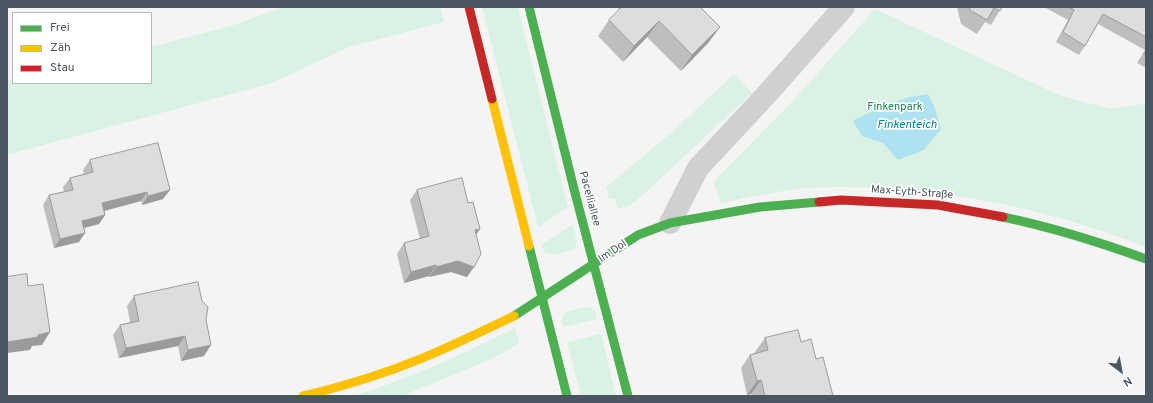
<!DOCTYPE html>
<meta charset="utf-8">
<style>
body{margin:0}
#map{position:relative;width:1153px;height:403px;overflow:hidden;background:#f4f4f4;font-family:Overpass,sans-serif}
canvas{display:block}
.frame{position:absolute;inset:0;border:8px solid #4a5661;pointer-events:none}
.legend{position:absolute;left:12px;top:12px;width:140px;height:72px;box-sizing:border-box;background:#fff;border:1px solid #b7bbc0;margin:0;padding:5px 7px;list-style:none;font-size:12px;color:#4a5661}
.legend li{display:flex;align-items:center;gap:8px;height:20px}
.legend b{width:20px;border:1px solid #b7bbc0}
.north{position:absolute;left:1101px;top:351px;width:40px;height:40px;-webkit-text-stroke:3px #fff;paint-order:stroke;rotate:148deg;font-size:11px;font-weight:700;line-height:16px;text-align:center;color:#4a5661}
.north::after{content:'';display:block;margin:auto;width:14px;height:18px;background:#4a5661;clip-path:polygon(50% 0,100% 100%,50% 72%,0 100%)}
</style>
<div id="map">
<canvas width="1153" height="403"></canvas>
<div class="frame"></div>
<ul class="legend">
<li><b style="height:5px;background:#4caf50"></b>Frei</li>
<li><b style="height:5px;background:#ffc107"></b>Zäh</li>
<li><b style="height:5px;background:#c62828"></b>Stau</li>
</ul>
<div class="north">N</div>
</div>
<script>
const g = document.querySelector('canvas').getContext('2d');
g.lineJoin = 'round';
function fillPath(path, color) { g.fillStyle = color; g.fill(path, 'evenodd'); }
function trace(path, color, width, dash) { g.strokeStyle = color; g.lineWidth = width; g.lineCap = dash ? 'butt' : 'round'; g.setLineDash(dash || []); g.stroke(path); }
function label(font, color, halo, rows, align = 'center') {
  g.font = font + ' Overpass,sans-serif'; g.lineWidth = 3.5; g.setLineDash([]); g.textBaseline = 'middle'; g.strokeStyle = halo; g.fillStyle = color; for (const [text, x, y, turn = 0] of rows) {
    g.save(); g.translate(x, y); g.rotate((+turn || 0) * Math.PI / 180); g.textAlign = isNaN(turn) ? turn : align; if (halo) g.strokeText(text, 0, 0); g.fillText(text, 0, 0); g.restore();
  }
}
const green = new Path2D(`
 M283,7h157l4,15 -95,25 -77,36 -258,70 -7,1v-73l6,-1v3h138v-36l83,-22z
 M482,7h36l2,9 48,191 -30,20z
 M875,9l184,86 51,14 33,-5 3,-1v144c-81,-32 -167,-52 -253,-58 -28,-2 -57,-3 -85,-1 -30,3 -58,8 -87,16l-8,-22 76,-77z
 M734,74l18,19 -107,100 -16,13 -11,3 -4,-11 -5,1 -3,-12 65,-54z
 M573,224l4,18 -2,6c-5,3 -24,9 -29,5 -3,-2 -3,-6 -4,-9z
 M587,307c8,1 8,5 10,12l-33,8c-1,-2 -2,-4 -2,-7 -1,-10 18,-11 25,-13z
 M515,328l4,15 -25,15 -92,38h-49c56,-17 109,-42 162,-68z
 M601,334l15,62h-35l-14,-54z`);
const water = new Path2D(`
 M928,94l6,12 7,23 -17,21 -26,10 -15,-17 -21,-7 -9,-15 31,-16 26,-8z`);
const street = new Path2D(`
 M670,223l28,-55 69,-74 77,-87`);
const fast = new Path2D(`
 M529,7l45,182 54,207
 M1003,217c48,10 96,25 143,42
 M529,246l38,150
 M514,316l124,-81 32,-12 90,-16 59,-5`);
const slow = new Path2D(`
 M492,99l37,147
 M303,396c46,-11 93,-26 136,-45 25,-11 50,-23 75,-35`);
const jam = new Path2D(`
 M469,7l23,92
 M819,202l22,-2 97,5 65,12`);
const wall = new Path2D(`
 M617,7h83l20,20 -12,16 -27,28 -34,-34 -24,25 -25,-26 11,-16 11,-10z
 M957,7h45l-11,18 -6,-3 -8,12 -16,-10z
 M1044,7h102v61l-9,-5 8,-13 -47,-26 -13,22 -6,9 -23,-13 12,-22z
 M90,160l73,39 -21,6 -1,-4 -37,10 1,4 -6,9 -15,4 -5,14 -25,6 -11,-43 6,-10 15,-3 -1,-5 7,-9 14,-4 -1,-4z
 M417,190l51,13 12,26 -4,5 -9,43 -16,-5 -22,5v-1l-25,7 -7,-29 7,-11 16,-4 -10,-39z
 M134,296l72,24 -2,36 -23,5 -3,-15 -59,12 -6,-23 7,-10 10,-3 -3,-16z
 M765,338l36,4 15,17 17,37h-82v-2l-4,1 -6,-27 9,-13 5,-2v-1z`);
const shadedWall = new Path2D(`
 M659,21l-12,16 -24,25 11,-16z
 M720,27l-12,16 -27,28 11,-16z
 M170,190l-7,9 -21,6 6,-9z
 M147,192l-6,9 -45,12 6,-10z
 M105,215l-6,9 -23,6 6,-9z
 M480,229l-7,10 2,-9z
 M85,233l-6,9 -25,6 6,-9z
 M458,261l16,6 -7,10 -16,-5 -22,5 7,-10z
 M436,265l-7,11 -25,7 7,-11z
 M50,332l-8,13 -10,1 -2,4 -23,3v-10l1,-1 30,-7z
 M185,336l-7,10 -59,12 7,-10z
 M211,345l-7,11 -23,5 7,-11z
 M761,380l-10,14 -4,1 10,-14z`);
const building = new Path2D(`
 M622,7h78l20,20 -28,28 -33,-34 -25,25 -25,-26z
 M970,7h32l-2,4 -6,-3 -7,12 -17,-10z
 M1068,7h78v30l-43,-23 -18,32 -22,-14 11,-22z
 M1146,50v5l-2,-1z
 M158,143l12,47 -22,6 -1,-4 -45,11 3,12 -23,6 3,12 -25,6 -11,-44 24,-5 -3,-12 23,-6 -3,-12z
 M462,178l6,25 5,-1 7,27 -5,1 6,24 -7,13 -16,-6 -22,6v-2l-25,7 -7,-29 25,-7 -12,-46z
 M27,274l1,12 15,-2 7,48 -12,3v2l-30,5 -1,-2v-63z
 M198,282l4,19 6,6 -2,13 5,25 -23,5 -3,-14 -59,12 -6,-23 19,-4 -5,-25z
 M798,330l3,12 10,-3 5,20 7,-2 10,39h-68l-4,-16 -4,1 -7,-26 18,-5 -3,-12z`);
const parkNames = [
 ["Finkenpark",895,108]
];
const streetNames = [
 ["Max-Eyth-Straße",912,193,4],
 ["Pacelliallee",589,199,75],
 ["Im Dol",613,252,-34]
];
const waterNames = [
 ["Finkenteich",907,126]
];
fillPath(green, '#d9f2e3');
fillPath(water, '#aee2f0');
trace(street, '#ced0d2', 22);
trace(fast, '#4caf50', 9);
trace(slow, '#ffc107', 9);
trace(jam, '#c62828', 9);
fillPath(wall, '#bebebf');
fillPath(shadedWall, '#9b9b9b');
fillPath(building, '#ddddde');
trace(building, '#9b9b9b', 1);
label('11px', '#17864f', '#fff', parkNames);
label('11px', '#4a5661', '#fff', streetNames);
label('italic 12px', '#0c7c9b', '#fff', waterNames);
</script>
